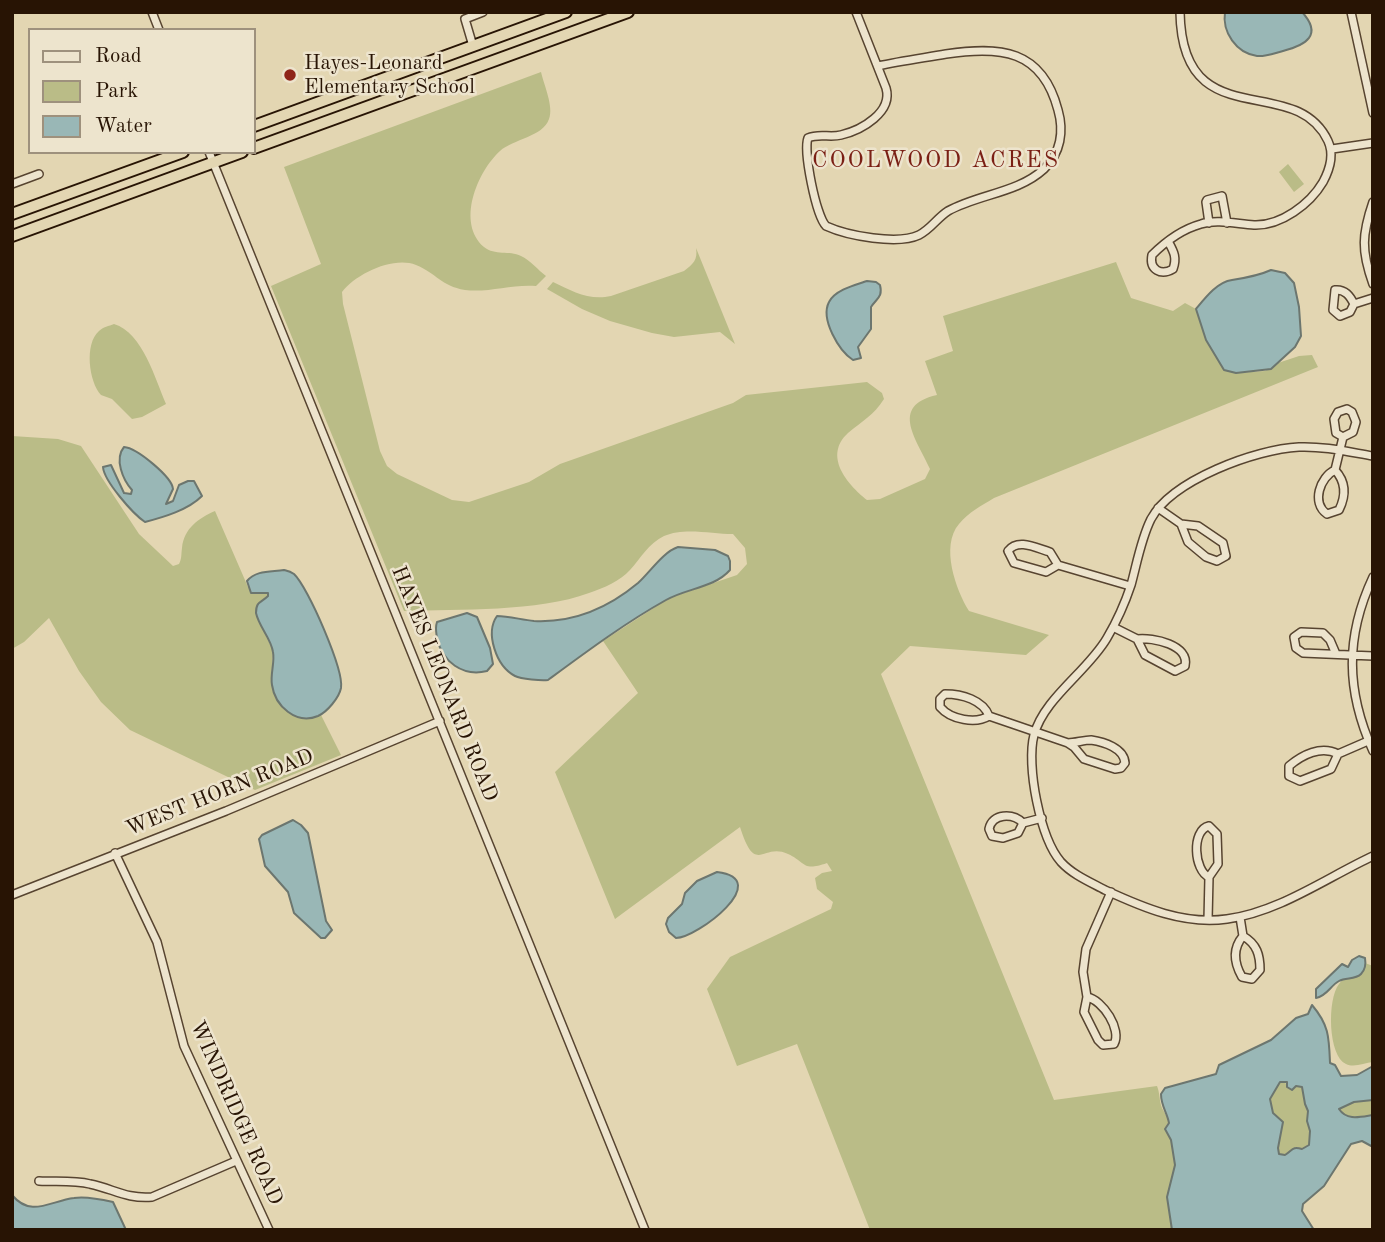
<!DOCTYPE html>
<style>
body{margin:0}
#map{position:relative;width:1385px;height:1242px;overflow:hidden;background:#e3d6b2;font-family:"Old Standard TT",serif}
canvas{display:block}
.frame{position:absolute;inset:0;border:14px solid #281404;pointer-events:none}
.legend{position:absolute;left:28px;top:28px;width:228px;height:126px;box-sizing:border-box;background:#ede4cd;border:2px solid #9e917d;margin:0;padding:9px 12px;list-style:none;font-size:21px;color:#281404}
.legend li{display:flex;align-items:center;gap:14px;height:35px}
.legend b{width:35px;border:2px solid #9e917d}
</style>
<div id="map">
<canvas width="1385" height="1242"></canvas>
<div class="frame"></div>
<ul class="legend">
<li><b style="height:9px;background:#ede4cd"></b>Road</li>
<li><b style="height:19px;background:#babc87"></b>Park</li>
<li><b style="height:19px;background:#99b7b6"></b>Water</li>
</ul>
</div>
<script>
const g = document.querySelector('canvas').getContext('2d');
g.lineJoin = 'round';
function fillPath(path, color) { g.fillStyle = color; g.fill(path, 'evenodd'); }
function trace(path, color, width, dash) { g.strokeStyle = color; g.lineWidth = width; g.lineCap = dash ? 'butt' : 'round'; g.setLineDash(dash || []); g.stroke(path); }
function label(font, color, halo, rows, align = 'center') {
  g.font = font + ' "Old Standard TT",serif'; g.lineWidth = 5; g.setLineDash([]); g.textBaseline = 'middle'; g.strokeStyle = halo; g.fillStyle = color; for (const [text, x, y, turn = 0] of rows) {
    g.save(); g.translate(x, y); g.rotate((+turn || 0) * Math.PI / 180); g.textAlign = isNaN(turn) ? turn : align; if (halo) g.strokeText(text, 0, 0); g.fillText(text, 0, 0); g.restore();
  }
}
const green = new Path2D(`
 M541,72c3,13 13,35 8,47 -6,18 -36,20 -49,32 -23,21 -44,72 -16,96 11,9 25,3 37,9 9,4 17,14 25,20l-10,10c-24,-2 -48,7 -71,4 -24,-4 -29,-17 -49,-25 -23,-9 -60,9 -74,27l1,12 37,147 7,15 10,8 55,26 17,2 60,-20 31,-18 173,-61 13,-8 121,-13 15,11 2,6c-10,16 -22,22 -36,34 -25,23 -1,51 19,67l13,-1 45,-20 5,-10c-12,-28 -42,-63 7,-74l-12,-34 28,-10 -10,-35 173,-54 15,36 42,13 12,-8 11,6 10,31 18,30 12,3 29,-2 13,-8 21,-7 13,-1 6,12 -324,131c-13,8 -25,14 -35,26 -19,22 -3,66 10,87l80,24 -23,20 -116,-9 -29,28 173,426 103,-14c3,7 2,15 5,22 3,6 6,9 7,15l-4,6 6,11 4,25 -8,32 5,33h-302l-73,-186 -60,22 -30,-77 23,-32 101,-48 2,-7 -16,-13 -2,-11 7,-5 10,-2 -5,-8c-25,9 -21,-1 -39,-9 -26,-12 -32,23 -48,-27l-125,92 -60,-147 83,-79 -35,-52 66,-43 68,-23 10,-11 -2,-16 -12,-14c-21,0 -49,-7 -69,2 -16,8 -23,22 -34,34 -10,11 -26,18 -41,23 -51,19 -130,16 -185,18l-133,-325 50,-22 -37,-97z
 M1288,164l16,20 -10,8 -15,-20z
 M696,248l39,96 -15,-12 -46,5 -22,-4 -42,-12 -28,-12 -35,-20 6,-7c19,9 36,19 58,14l73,-25c9,-7 14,-11 12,-23z
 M114,324c29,9 41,55 52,80l-24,13 -10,2 -20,-20 -11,-4c-12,-13 -17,-51 -2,-64 4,-4 10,-5 15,-7z
 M12,436l46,3 23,7 58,88 34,32 6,-2c3,-6 2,-9 3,-16 2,-20 17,-30 33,-37l33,76 10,6h10v2c-6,7 -11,6 -12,18l17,38 -2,33 37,35 13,-4 20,40 -86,35 -125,-60 -29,-28 -22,-31 -30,-53 -25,24 -12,7z
 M1365,963l8,3v96c-9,1 -19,6 -27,2 -18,-8 -19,-65 -7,-80 5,-8 19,-13 27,-18z
 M1280,1082l22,5 3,17 4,7 -2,10 3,10 -1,14 -7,4 -6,-2 -11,8 -6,-1 -1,-5 5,-27 -10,-9 -3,-14z
 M1361,1100h12v15c-13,2 -26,6 -35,-6z`);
const water = new Path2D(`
 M1225,12h77c21,23 4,33 -19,39 -8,2 -18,6 -26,5 -21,-3 -35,-24 -32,-44z
 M1271,270l14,3 9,10 5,24 2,29 -6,11 -24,22 -35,4 -12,-3 -18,-30 -10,-31c9,-11 21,-27 36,-29 13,-2 26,-4 39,-10z
 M867,281l9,1 4,3c3,12 -3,13 -9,22v22l-13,18 3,11 -8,2c-14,-9 -33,-41 -24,-58 6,-12 26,-17 38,-21z
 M124,447c13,1 48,30 49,42l-7,15 7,-3 6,-16 9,-4h6l8,15c-14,14 -38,21 -57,26 -12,-8 -41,-41 -42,-55l8,-2 13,28 7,1 1,-4c-9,-10 -18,-31 -8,-43z
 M678,547l37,3 13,6 2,5v9c-16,18 -43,18 -64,30 -41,23 -80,52 -118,80 -6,1 -27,-1 -33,-4 -19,-10 -30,-43 -18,-60 12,0 25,4 37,5 41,2 74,-13 104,-38 13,-12 25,-31 40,-36z
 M284,570c5,1 6,1 10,4 14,13 50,96 47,114 -2,10 -14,24 -23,28 -22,9 -43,-10 -46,-31 -2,-11 3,-22 1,-33 -2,-14 -14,-25 -17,-39 0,-12 5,-10 12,-17v-3h-17l-4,-12c9,-11 24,-9 37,-11z
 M467,613l10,4 13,31 3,16 -6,7c-24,6 -45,-9 -50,-33 -1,-7 -2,-10 0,-16z
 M293,820l8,5 7,8 18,88 6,9 -7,8h-4l-27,-25 -6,-21 -23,-26 -6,-27 3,-4z
 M717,872c58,7 -20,66 -41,66l-7,-6 -3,-8 2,-6 14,-14 3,-11 12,-12z
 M1359,956l6,2c1,6 1,11 -4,16 -6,6 -15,3 -22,7 -9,5 -12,15 -23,17v-9l26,-25 6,3 4,-7z
 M1312,1005c17,20 17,32 18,58l5,2 6,11 16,-1 16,-9v34l-19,2 -15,7c8,12 21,8 34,6v32l-11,-6 -11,3 -27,42 -21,18 -1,7 12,19h-142l-5,-33 8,-32 -4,-25 -6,-11 4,-6c-2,-11 -8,-17 -8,-29l4,-6 51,-14 3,-9 52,-25 25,-22 12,-4zM1280,1082h7v5l5,3 4,-4 6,1 3,17 3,7 -1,10 3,10 -1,14 -7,4c-10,-3 -9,1 -17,6l-6,-1 -1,-6 5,-26 -10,-9 -3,-14z
 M12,1195c19,23 38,6 62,3 12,-2 26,1 39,4l13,28h-114z`);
const minor = new Path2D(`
 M152,12l7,18
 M856,12l30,76c7,24 -24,42 -45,47 -11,3 -22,-2 -33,3 -5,13 8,78 18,88 22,10 72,19 93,9 12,-6 18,-17 29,-24 31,-17 70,-18 96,-42 17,-16 20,-38 14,-59 -16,-61 -58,-64 -112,-56 -23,4 -46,7 -68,12
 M1351,12l22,101
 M473,46l-8,-27 18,-7
 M1332,149l41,-6
 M209,152l436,1078
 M12,184l27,-10
 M1373,202c-11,32 -12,49 0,82
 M1209,223l-3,-21 1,-2 15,-4 5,27
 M1169,243c5,9 8,15 4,26 -12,7 -24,1 -21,-14 13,-13 31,-26 49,-31 16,-5 36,0 53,1 27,1 56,-21 69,-43 7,-13 11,-28 5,-41 -33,-71 -146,-2 -148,-129
 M1354,304c-4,-8 -9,-15 -19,-14l-2,20 7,6 10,-4 4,-8 19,-6
 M1373,456c-24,-4 -49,-10 -74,-9 -43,2 -127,33 -148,72 -10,20 -14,44 -20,66 -6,18 -14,36 -24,53 -19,33 -63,60 -73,97 -8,30 6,103 27,127 12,13 29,20 44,28 39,18 79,35 122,29 52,-7 99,-41 146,-63
 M1335,470c11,12 11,26 4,40l-12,4c-16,-11 -7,-37 8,-44l8,-33 10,-5 3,-10 -4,-10 -5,-3 -9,3 -4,7 2,14 7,4
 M1158,508l23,16 7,18 18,15 11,4 9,-5 -3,-13 -25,-17 -17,-2
 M1058,565l-12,7 -32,-9 -6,-12c10,-13 28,-3 42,1l8,13 72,21
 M1373,577c-28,60 -27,114 0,174
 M1113,627l24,12 8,16 30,16 10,-5c5,-21 -32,-29 -48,-27
 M1336,654l-6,-14 -7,-7 -22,-1 -7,5 2,11 7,5 70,3
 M989,716c-13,8 -38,4 -49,-9v-8l5,-5c17,0 38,6 44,22l79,27 6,4 10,12 31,10 6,-1 4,-5c-1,-15 -21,-21 -34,-23 -7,0 -16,3 -23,3
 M1338,754l-7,15 -31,12 -11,-5v-10c13,-11 32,-21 49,-12l30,-13
 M1023,823l-5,10 -15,5 -11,-2 -3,-7c3,-16 24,-16 34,-6l19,-5
 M115,853l42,89 27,104 85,184
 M12,895l214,-84 214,-90
 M1240,917l3,19c-11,13 -9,27 -1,41l10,2 8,-9c0,-15 -3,-26 -17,-34
 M1208,920l1,-43 9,-13 -1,-30 -8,-8c-18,4 -15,45 0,51
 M1087,997c16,3 35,33 27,47l-11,1 -5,-5 -14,-28 3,-15 -4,-25 3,-23 25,-57
 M39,1181c17,1 35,-1 51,3 24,5 36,15 62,13l84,-36`);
const highway = new Path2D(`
 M254,126l312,-114
 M254,148l374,-136
 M12,214l171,-62
 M12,236l230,-84`);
const markers = [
 [290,75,7,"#8f2418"]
];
const poiNames = [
 ["Hayes-Leonard",304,63],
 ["Elementary School",304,87]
];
const streetNames = [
 ["HAYES LEONARD ROAD",444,684,68],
 ["WEST HORN ROAD",220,793,-22],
 ["WINDRIDGE ROAD",236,1113,66]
];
const neighbourhoodNames = [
 ["COOLWOOD ACRES",936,161]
];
fillPath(green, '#babc87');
fillPath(water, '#99b7b6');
trace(water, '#6c766f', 2);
trace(minor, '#574430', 10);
trace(highway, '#281404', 14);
trace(minor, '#ede4cd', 7);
trace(highway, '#e3d6b2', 10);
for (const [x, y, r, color] of markers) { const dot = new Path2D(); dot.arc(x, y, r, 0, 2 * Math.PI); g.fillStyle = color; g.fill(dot); trace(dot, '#ede4cd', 2.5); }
label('21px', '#281404', '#ede4cd', poiNames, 'left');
label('21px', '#281404', '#ede4cd', streetNames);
g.letterSpacing = '2px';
label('23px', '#7a1f14', '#ede4cd', neighbourhoodNames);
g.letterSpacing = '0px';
</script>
